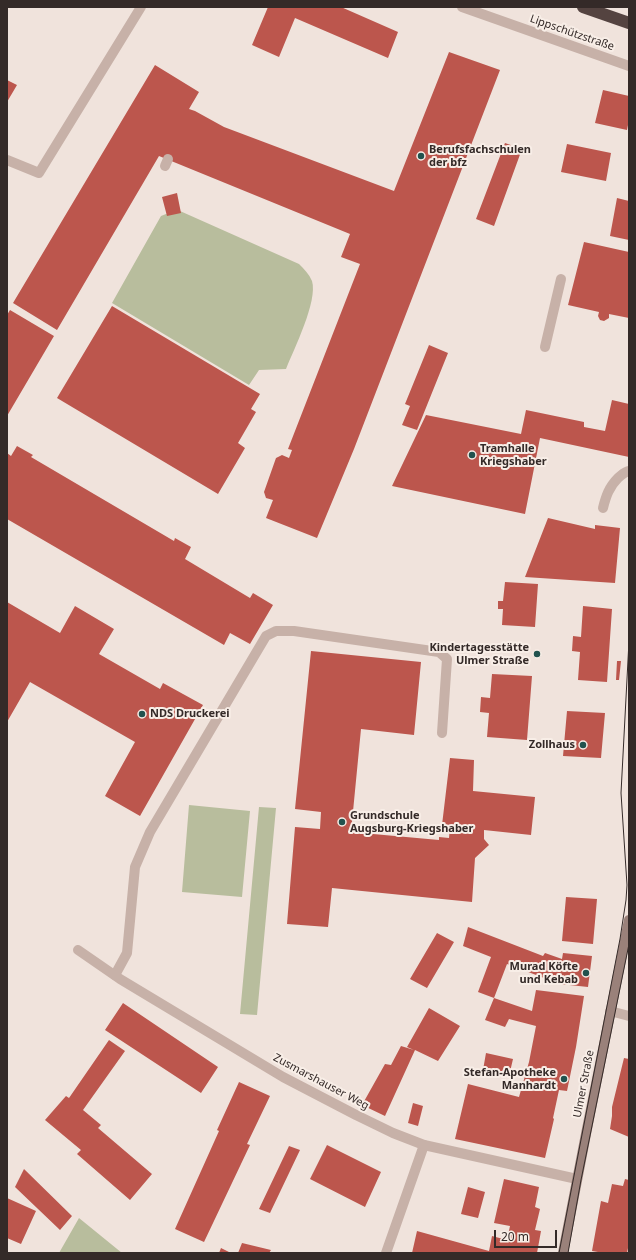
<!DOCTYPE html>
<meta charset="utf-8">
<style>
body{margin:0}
#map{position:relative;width:636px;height:1260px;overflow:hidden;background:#f0e3dc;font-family:"Noto Sans",sans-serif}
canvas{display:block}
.frame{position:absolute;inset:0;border:8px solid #342a28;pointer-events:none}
.scale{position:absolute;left:494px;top:1230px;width:63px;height:18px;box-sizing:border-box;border:2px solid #342a28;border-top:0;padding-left:5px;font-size:12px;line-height:14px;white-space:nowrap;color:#342a28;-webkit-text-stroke:3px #f8eee7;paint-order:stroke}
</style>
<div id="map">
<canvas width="636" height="1260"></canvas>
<div class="frame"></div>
<div class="scale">20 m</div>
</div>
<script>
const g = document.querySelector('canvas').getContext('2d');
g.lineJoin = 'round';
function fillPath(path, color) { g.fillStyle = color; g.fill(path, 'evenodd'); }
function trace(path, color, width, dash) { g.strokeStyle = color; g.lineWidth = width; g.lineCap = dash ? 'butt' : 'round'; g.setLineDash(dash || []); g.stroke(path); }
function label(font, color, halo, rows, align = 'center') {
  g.font = font + ' "Noto Sans",sans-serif'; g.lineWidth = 4; g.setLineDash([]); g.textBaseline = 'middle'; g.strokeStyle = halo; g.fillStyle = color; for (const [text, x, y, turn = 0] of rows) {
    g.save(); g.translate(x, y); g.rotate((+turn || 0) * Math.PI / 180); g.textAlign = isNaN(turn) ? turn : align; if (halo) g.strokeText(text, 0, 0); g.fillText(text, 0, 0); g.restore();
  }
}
const green = new Path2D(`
 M180,211l119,53c5,5 10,10 13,17 6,20 -18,68 -26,88l-27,1 -10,15 -137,-82 49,-87 10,-4z
 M189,805l61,6 -8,86 -60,-5z
 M259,807l17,1 -19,207 -17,-1z
 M79,1218l43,35h-63z`);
const building = new Path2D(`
 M268,7h73l57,25 -10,26 -93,-40 -16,39 -27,-12z
 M449,52l51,18 -146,379 -37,89 -51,-20 7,-18 -7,-2 -2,-6 12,-34 6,-3 7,3 3,-8 -4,-1 72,-185 -19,-7 9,-23 -191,-78 -102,174 -44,-27 142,-238 44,27 -10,17 6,2 29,16 170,64z
 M7,80l10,5 -10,17z
 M603,90l26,6v24l-2,10 -32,-7z
 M505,143l17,6 -28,77 -18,-7z
 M567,144l44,9 -5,28 -45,-9z
 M177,193l4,20 -14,3 -5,-19z
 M617,198l12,3v39l-19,-4z
 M584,242l45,10v66l-20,-4v4l-5,3 -4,-1 -2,-4 1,-4 -31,-7z
 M112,306l148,88 -9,15 5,3 -18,31 7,5 -27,46 -161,-96z
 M10,310l44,26 -47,80v-101z
 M429,345l19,8 -31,77 -15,-5 8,-19 -5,-2z
 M612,400l17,4v53l-89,-19 -15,76 -133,-28 34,-71 95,19 5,-24 58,12v5l21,4z
 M17,446l16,9 -2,2 143,84 1,-3 16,9 -6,12 65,39 3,-5 20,12 -23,39 -20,-11 -6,12 -217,-126v-66l4,3z
 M548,518l47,11v-4l25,3 -5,55 -90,-6z
 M505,582l33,2 -3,43 -33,-2 1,-16h-5v-8h5z
 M7,602l53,31 15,-27 39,23 -15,25 61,35 3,-6 40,22 -63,111 -35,-20 30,-54 -105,-60 -23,40z
 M583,606l29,3 -5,73 -29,-2 2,-28 -8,-1 1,-15 8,1z
 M311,651l110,11 -7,73 -53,-6 -10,103 88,8v-3l10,1 1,-12 -8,-1 8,-67 24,2 -1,31 62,6 -4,38 -47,-5v9l5,6 -14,13 -3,44 -140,-14 -4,39 -41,-3 8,-97 25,2 1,-17 -26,-3z
 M617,661h4l-2,19h-3z
 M492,674l40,2 -5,64 -40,-3 2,-24 -9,-1 1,-15 9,1z
 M567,711l38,2 -4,45 -38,-2z
 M566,897l31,2 -4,45 -31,-3z
 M468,927l75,29 2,-3 17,6 1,-6 29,3 -4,31 -28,-3 -53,-20 -13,34 -16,-6 13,-35 -28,-11z
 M437,933l17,9 -27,46 -17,-9z
 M536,990l48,6 -8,51 -9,44 -8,-1 -6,28 1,1 -9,39 -90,-19 13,-55 51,13 10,-35 7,-36 -27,-7 -4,8 -20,-7 9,-22 38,13z
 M123,1003l95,64 -17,26 -96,-63z
 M429,1008l31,18 -22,35 -23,-11 -30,66 -23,-11 23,-41 6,1 10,-19 13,4 -7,-3z
 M109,1040l16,11 -42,59 18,15 -3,3 54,46 -22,26 -53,-46 4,-4 -36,-30 21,-24 3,2z
 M486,1053l27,6 -4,17 -26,-6z
 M624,1058l5,1v78l-19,-8 2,-13v-9z
 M239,1082l31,14 -23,48 3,1 -46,97 -29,-13 44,-98 -2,-1z
 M413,1103l10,3 -5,20 -10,-3z
 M327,1145l54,27 -16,35 -55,-28z
 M289,1146l11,4 -30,63 -11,-4z
 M24,1169l48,47 -12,14 -45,-43z
 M504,1179l35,8 -4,20 5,2 -5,21 6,1 -4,22h-125l5,-22 72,20 3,-15 15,4 3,-14 -16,-3z
 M625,1179l4,1v63l-2,10h-23l-12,-2 9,-50 7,2 4,-19 11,2z
 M468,1187l17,5 -7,26 -17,-4z
 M7,1198l29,13 -15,33 -14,-6z
 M242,1243l29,7 -2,3h-31z
 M221,1248l10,5h-12z`);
const lane = new Path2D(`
 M7,160l32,13 102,-166
 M165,166l3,-7
 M545,347l16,-68
 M603,508c3,-12 6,-21 15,-30 4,-3 6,-6 11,-7
 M115,975l12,-22 8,-86 15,-35 116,-196 10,-5h18l145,21 8,7 -5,74
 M386,1253l38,-108`);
const street = new Path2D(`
 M462,7l167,59
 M78,950l42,29 163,98 73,38 37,18 31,12 153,34
 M610,1011l19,5`);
const secondary = new Path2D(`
 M563,1253l23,-119 43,-214`);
const highway = new Path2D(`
 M583,7l46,16`);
const tram = new Path2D(`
 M559,1253l61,-314 6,-39 1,-15 -6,-92 8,-152
 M568,1253l13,-73 48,-236`);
const markers = [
 [421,156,4,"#21524e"],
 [472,455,4,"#21524e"],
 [537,654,4,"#21524e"],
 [142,714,4,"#21524e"],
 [583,745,4,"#21524e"],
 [342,822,4,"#21524e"],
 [586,973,4,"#21524e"],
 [564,1079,4,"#21524e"]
];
const streetNames = [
 ["Lippschützstraße",572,33,19],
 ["Zusmarshauser Weg",321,1082,28],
 ["Ulmer Straße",584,1084,-79]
];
const poiNames = [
 ["Berufsfachschulen",429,150],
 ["der bfz",429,163],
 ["Tramhalle",480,449],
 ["Kriegshaber",480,462],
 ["Kindertagesstätte",529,648,"right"],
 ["Ulmer Straße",529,661,"right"],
 ["NDS Druckerei",150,714],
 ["Zollhaus",575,745,"right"],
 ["Grundschule",350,816],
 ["Augsburg-Kriegshaber",350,829],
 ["Murad Köfte",578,967,"right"],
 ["und Kebab",578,980,"right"],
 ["Stefan-Apotheke",556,1073,"right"],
 ["Manhardt",556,1086,"right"]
];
fillPath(green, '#b8bd9d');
fillPath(building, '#bc564d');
trace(lane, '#c7b1a8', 10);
trace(street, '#c7b1a8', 10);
trace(secondary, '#9a817a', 10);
trace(highway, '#544340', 12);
trace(tram, '#342a28', 1);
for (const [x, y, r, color] of markers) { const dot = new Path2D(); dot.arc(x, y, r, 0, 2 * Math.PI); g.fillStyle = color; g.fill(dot); trace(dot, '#f8eee7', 1.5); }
label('11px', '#342a28', '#f8eee7', streetNames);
label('bold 11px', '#342a28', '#f8eee7', poiNames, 'left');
</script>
